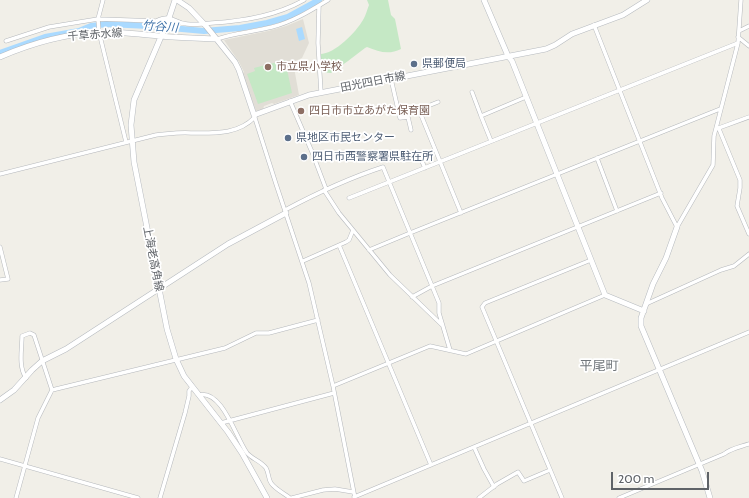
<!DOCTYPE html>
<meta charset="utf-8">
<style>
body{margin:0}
#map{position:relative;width:749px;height:498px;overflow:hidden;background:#f1efe8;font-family:Cabin,sans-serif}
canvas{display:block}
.scale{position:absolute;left:611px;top:472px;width:98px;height:18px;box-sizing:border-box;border:2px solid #5f6368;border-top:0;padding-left:5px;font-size:12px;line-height:14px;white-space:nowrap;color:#5f6368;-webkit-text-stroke:3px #fff;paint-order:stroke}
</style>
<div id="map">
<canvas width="749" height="498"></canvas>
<div class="scale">200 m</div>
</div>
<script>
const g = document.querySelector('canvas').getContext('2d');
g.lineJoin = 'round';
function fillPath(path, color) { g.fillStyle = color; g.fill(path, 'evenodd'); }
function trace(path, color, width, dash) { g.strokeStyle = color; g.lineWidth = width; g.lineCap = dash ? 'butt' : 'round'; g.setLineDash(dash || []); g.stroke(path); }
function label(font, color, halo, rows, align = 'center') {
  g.font = font + ' Cabin,"Noto Sans JP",sans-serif'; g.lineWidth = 3.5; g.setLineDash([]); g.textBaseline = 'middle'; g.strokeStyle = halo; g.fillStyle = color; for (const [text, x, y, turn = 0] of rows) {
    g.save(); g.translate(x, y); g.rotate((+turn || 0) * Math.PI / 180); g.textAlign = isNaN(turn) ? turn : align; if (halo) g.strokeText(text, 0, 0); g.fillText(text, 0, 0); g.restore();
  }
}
const education = new Path2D(`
 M303,19l6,24 -7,15 -9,4 6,33 -25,9 -2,-1 -8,3 -1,3 -7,2 -14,-38 2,-1 -5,-10 -15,-22 44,-9 18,-5z`);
const green = new Path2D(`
 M367,0h21l3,15 4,4 6,30c-12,6 -22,3 -34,-2l-2,1 -17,13 -17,12 -11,-1v-18c15,0 36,-22 43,-34 3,-5 4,-10 6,-15z
 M285,60l7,33 -34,11 -11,-30 8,-3 -1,-3z`);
const water = new Path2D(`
 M302,27l3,12 -6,2 -3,-12z`);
const river = new Path2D(`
 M0,53l45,-16 34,-6 12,-5 16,-2 42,2 55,5 36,-3 27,-5 21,-6 31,-17`);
const street = new Path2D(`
 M103,0l-5,19 1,13 27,110
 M319,6l-1,37 3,49
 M594,25l68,173 15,29
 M739,31l10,-5
 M738,37l11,9
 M217,39c17,-6 36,-7 55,-12 20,-5 38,-16 56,-27
 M6,41l43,-14 49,-8 58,2c17,-8 16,2 31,3 8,1 17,0 25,-1 32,-2 64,-7 92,-23
 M391,79l9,39 8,-1 3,13
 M472,92l9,24
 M290,101l22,51 14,37
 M419,110l42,103
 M254,115l22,69 33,99 24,103 22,112
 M408,117v-3l30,-12
 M716,129l33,-12
 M719,129l21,51v8l-3,18 12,28
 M491,141l-10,-25 45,-19
 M419,155l6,13
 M597,158l20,53
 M0,174l156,-39c12,-1 23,-3 35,-2 22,0 47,2 64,-16
 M324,190l15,23 51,62 52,50
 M349,198l389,-155
 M285,210c32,-17 64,-32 98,-43l56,136v10l11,37
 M677,227l36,-62 1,-29 24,-93 3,-43
 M339,245l92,220
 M0,247l8,32 -8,1
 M369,250l41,-17 310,-124
 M303,261l43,-19 3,-2 4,-10
 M412,297l20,-11 229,-93
 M646,304l75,-34 13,-4 15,-12
 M333,386l97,-40 36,8 139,-59
 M52,390l173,-42 31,-15h13l49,-13
 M199,395c23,-6 37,43 48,58 5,6 14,8 19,15 3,5 2,11 5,15 4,6 14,11 19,15
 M221,423l113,-30
 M474,447l10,22 10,18
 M0,459l138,39
 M354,497l395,-165
 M16,498l22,-80 14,-28 -18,-55 -4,-2 -8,3c0,13 -4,30 4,42
 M160,498l25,-85 4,-17v-5l3,-4
 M292,498l31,-8 12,-1 18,3
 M479,498l18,-14 21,-12 6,9 26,-11
 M562,498l-80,-191 3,-4 106,-43
 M619,498l105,-44c8,-6 16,-7 25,-10`);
const secondary = new Path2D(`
 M175,0l-6,18 -35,82 -3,25 3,37 33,167 9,30 8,17 44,56 14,21 25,45
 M177,0l12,8 17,18 29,36 4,8 15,45 55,-20 237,-46 9,-4 17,-11 51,-19 24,-15
 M484,0l24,56 4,5 93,234 39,16
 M0,57c32,-14 65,-23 100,-25 21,-1 41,3 61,4 19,2 37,2 56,3
 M677,227l-11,31 -13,26 -12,34v8l61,145 8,27
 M0,400l14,-10 18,-20 10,-9 24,-12 162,-105 58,-31`);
const markers = [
 [414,64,4,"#5c6f8a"],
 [268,67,4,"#8d6e63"],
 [301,111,4,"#8d6e63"],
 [288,138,4,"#5c6f8a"],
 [304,157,4,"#5c6f8a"]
];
const streetNames = [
 ["千草赤水線",95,35,-4],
 ["田光四日市線",373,82,-11],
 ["上海老高角線",153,259,79]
];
const serviceNames = [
 ["県郵便局",422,64],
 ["県地区市民センター",296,138],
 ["四日市西警察署県駐在所",312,157]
];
const educationNames = [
 ["市立県小学校",276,67],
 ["四日市市立あがた保育園",309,111]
];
const waterNames = [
 ["竹谷川",160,27,4]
];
const quarterNames = [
 ["平尾町",599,366]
];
fillPath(education, '#e1ded6');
fillPath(green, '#c5e8c5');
fillPath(water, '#aadaff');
trace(river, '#aadaff', 6);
trace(street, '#b5b8bc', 4.5);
trace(secondary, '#b6babf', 6);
trace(street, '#fff', 3.5);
trace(secondary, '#fff', 5);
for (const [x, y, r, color] of markers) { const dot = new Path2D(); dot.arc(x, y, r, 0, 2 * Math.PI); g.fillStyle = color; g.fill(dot); trace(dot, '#fff', 1.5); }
label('11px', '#5f6368', '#fff', streetNames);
label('11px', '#4e5e75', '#fff', serviceNames, 'left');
label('11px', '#785e54', '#fff', educationNames, 'left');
label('italic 12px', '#4174aa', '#fff', waterNames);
label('13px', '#70757a', '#fff', quarterNames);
</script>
